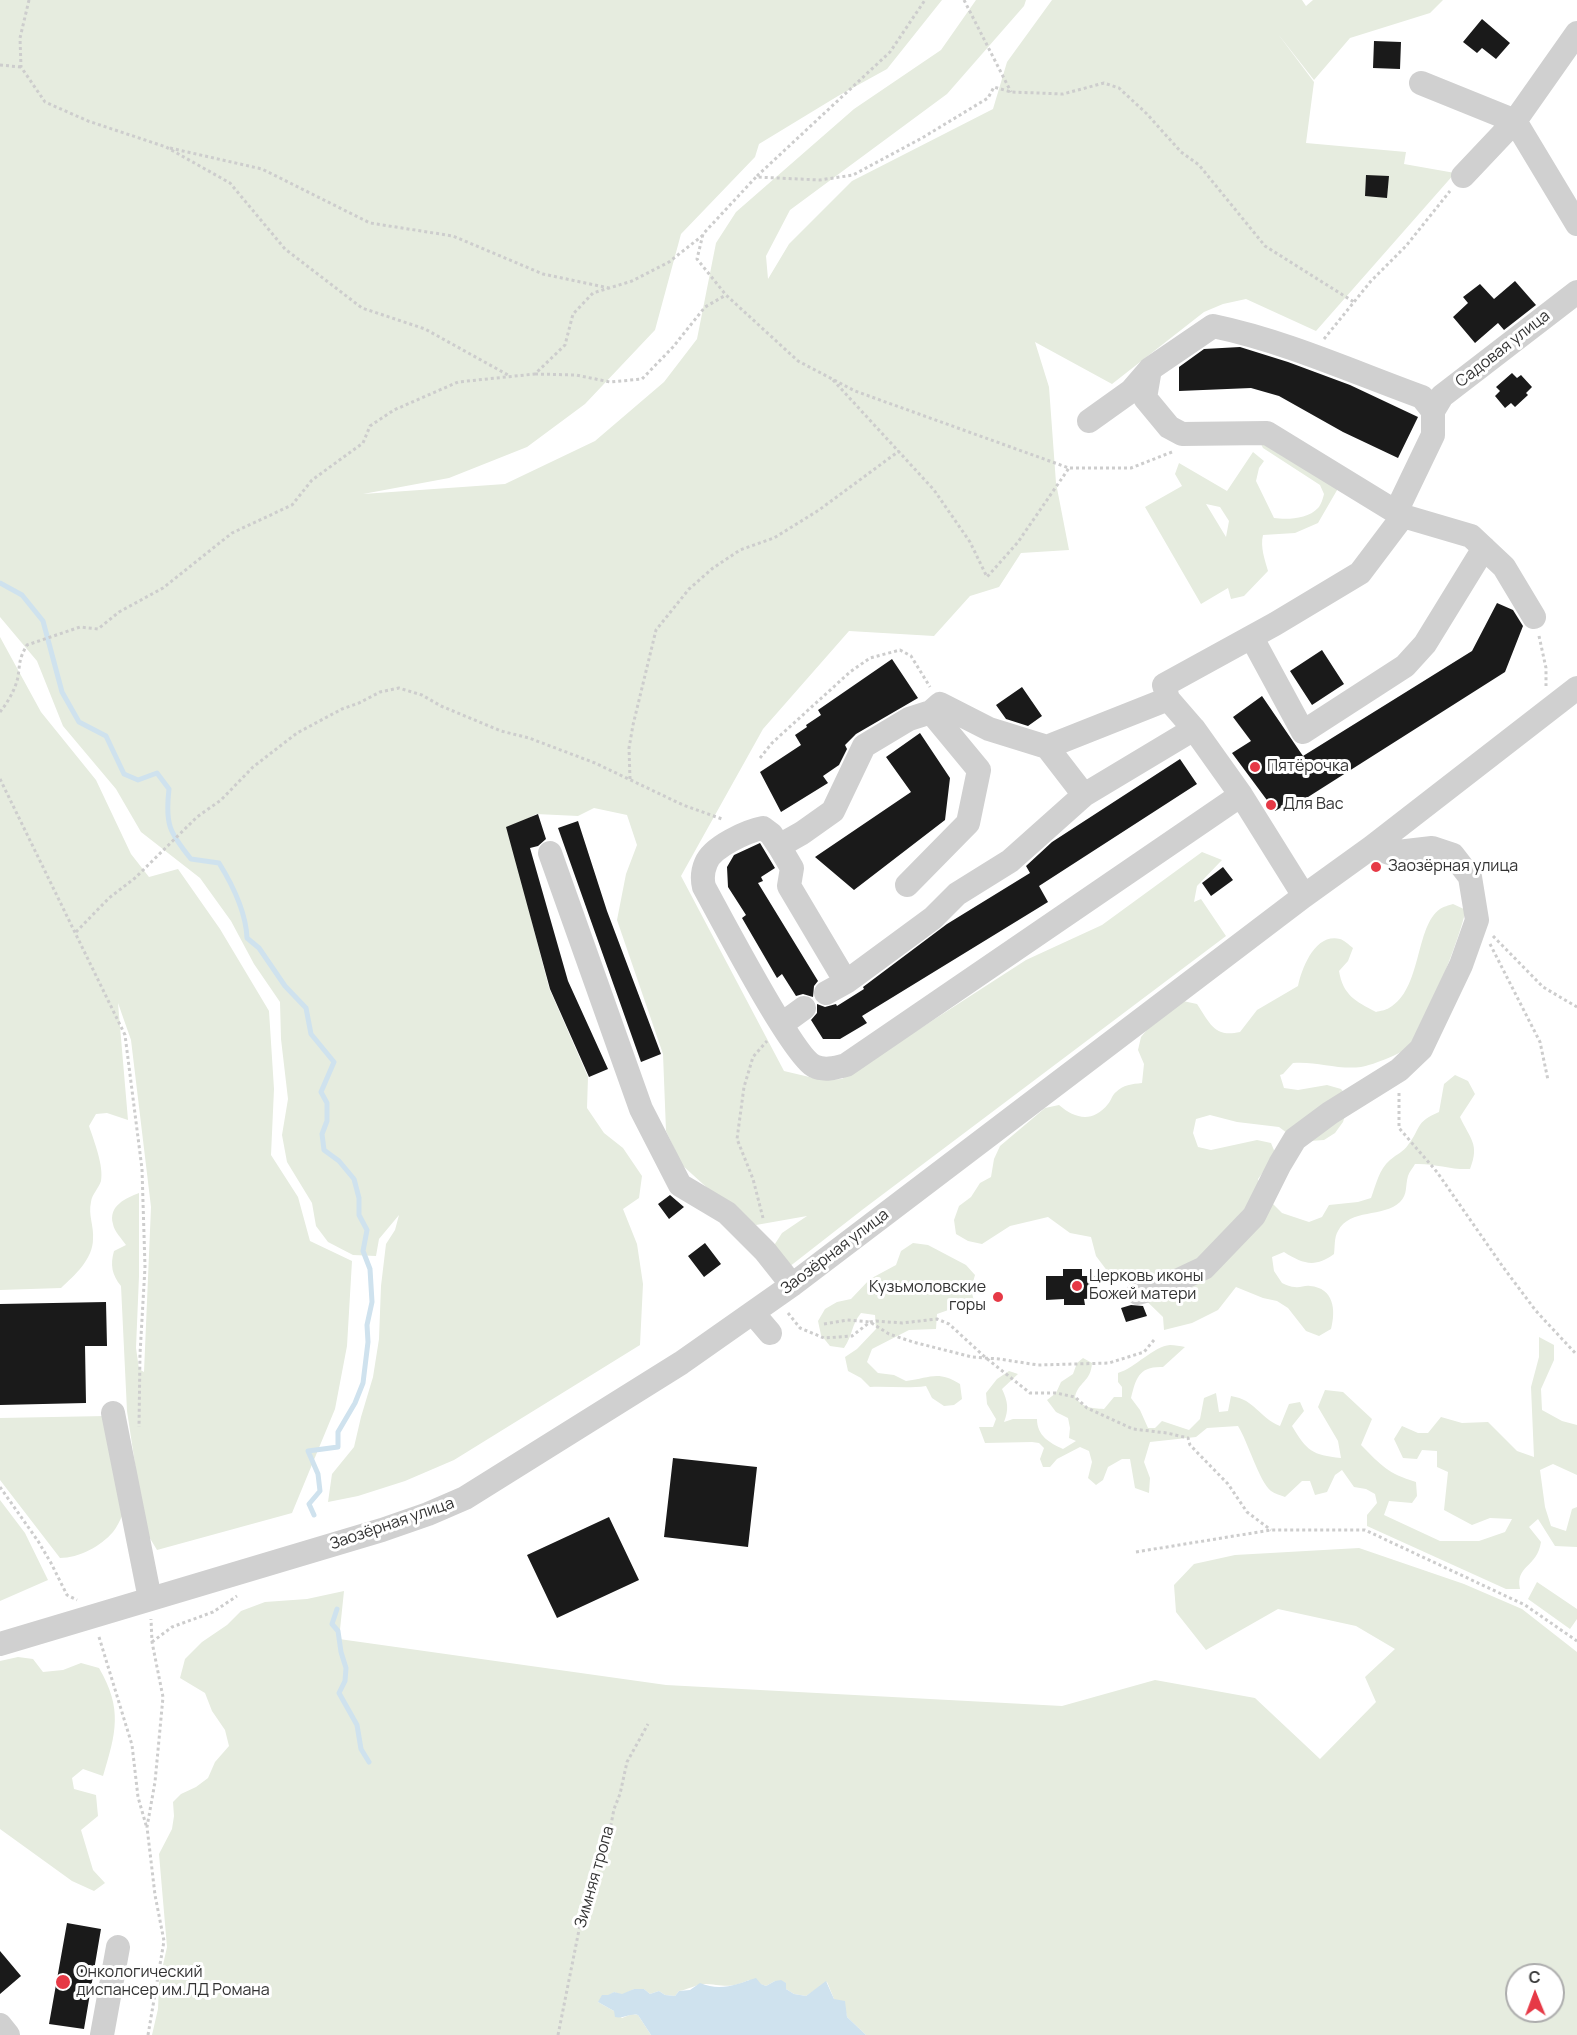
<!DOCTYPE html>
<meta charset="utf-8">
<style>
body{margin:0}
#map{position:relative;width:1577px;height:2035px;overflow:hidden;background:#fff;font-family:Manrope,sans-serif}
canvas{display:block}
.north{position:absolute;left:1505px;top:1963px;width:60px;height:60px;box-sizing:border-box;background:#fff;border:2px solid #adadad;border-radius:50%;rotate:359deg;font-size:16px;font-weight:700;line-height:24px;text-align:center;color:#333}
.north::after{content:'';display:block;margin:auto;width:21px;height:27px;background:#e63946;clip-path:polygon(50% 0,100% 100%,50% 72%,0 100%)}
</style>
<div id="map">
<canvas width="1577" height="2035"></canvas>
<div class="north">С</div>
</div>
<script>
const g = document.querySelector('canvas').getContext('2d');
g.lineJoin = 'round';
function fillPath(path, color) { g.fillStyle = color; g.fill(path, 'evenodd'); }
function trace(path, color, width, dash) { g.strokeStyle = color; g.lineWidth = width; g.lineCap = dash ? 'butt' : 'round'; g.setLineDash(dash || []); g.stroke(path); }
function label(font, color, halo, rows, align = 'center') {
  g.font = font + ' Manrope,sans-serif'; g.lineWidth = 6; g.setLineDash([]); g.textBaseline = 'middle'; g.strokeStyle = halo; g.fillStyle = color; for (const [text, x, y, turn = 0] of rows) {
    g.save(); g.translate(x, y); g.rotate((+turn || 0) * Math.PI / 180); g.textAlign = isNaN(turn) ? turn : align; if (halo) g.strokeText(text, 0, 0); g.fillText(text, 0, 0); g.restore();
  }
}
const green = new Path2D(`
 M0,0h942l-55,69 -49,27 -79,48 -4,13 -74,77 -26,96 -70,74 -58,43 -78,31 -86,16 142,-10 90,-43 69,-59 33,-43 19,-96 20,-31 118,-103 87,-59 35,-50h50l-2,6 -77,88 -157,116 -24,46 2,23 21,-35 63,-63 141,-72 14,-47 45,-62h250l4,6 7,-6h130l-13,13 -80,25 -36,42 -36,-46 36,48 -8,61 100,9 -2,12 51,9 -139,158 -70,-32 -23,5 -19,8 -92,72 -77,-42 14,45 7,96 13,67 -48,3 -22,34 -29,9 -36,40 -85,-5 -86,98 -82,147 103,195 38,9 20,-1 184,-119 76,-35 100,-73 20,8 -25,26 -3,16 7,-3 25,37 -364,274 -73,57 -16,-20 9,-14 25,-17 -51,9 -42,-31 -32,-29 -16,-34 -3,-77 -46,-134 9,-46 11,-29 -10,-30 -33,-7 -16,8 -42,-2 -28,15 41,159 39,89 -1,31 17,25 19,15 19,28 -3,22 -16,11 14,35 6,40 -3,61 -186,115 -49,21 -47,15 -30,6 4,-28 22,-27 7,-30 12,-40 6,-38 2,-53 5,-42 9,-14 4,-15 -20,24 -3,17 -23,-1 -25,-13 -12,-16 -4,-23 -25,-41 -5,-27 6,-36 -7,-60 -1,-37 -26,-38 -23,-43 -31,-43 -59,-46 -25,-43 -53,-63 -26,-65 -37,-44z
 M1260,442l80,43 -22,38 -23,10 -32,2c-3,12 2,25 5,36l-24,25 -13,3 -3,-11 -27,16 -56,-97 37,-21 -7,-12 4,-11 48,28 26,-39 11,9 -5,7 -3,13 18,37c13,2 34,1 44,-10 3,-3 5,-10 6,-14l-4,-9 -57,-37zM1206,504l14,3 9,14 -3,16z
 M0,637l41,75 55,68 35,74 18,23 29,-8 42,60 49,82 5,78 -3,66 27,42 12,44 42,20 -5,85 -12,63 -43,104 -135,37 -12,-20 -18,-119 -6,-125c-9,-11 -11,-21 -7,-35l12,-6c-4,-6 -12,-14 -13,-21 -5,-18 13,-26 26,-31v83l-3,72 3,21 5,3 7,-165 -20,-167 -13,-37 10,117 -21,-7 -11,1 -7,12c5,15 15,40 12,55 -2,7 -9,13 -10,21 -3,13 3,24 2,37 0,20 -18,36 -32,49l-61,2z
 M1453,904l13,6c-9,35 -24,69 -38,103 -4,9 -7,21 -13,29 -8,10 -42,23 -54,25 -23,3 -45,-6 -68,-4l-10,11 -3,1 4,13 14,2 29,-5 14,4 9,11 -7,22 -8,11 -11,7 -14,1 -15,-2 -16,-12 -42,-5 -27,-7 -14,4 -3,14 5,14 13,3 46,-10 14,3 5,12 -18,24 4,14 20,20 27,9 13,-5 7,-12 29,-3 13,-4c5,-13 8,-29 19,-38 7,-6 13,-8 18,-15 14,-18 6,-22 31,-33l5,-28 11,-9 13,6 7,13 -15,23c10,22 20,27 10,52 -19,1 -36,-6 -55,-5 -2,4 -6,8 -7,12 -3,10 0,18 -8,26 -17,16 -50,6 -62,29 -4,6 -3,17 -4,23 -19,14 -31,10 -50,-2l-12,5 2,14 8,12c4,2 9,4 13,4 5,1 10,-2 15,-1 24,2 26,24 21,43l-12,7 -13,-5 -18,-23 -11,-7 -14,-3 -27,-11 -18,23 -26,13 -28,7 -1,-13 -34,-33 -21,-12 -12,-16 -5,-19 -21,-4 -22,-16 -38,9 -28,18 -14,-3 -12,-7 -2,-14 5,-14 12,-9 9,-14 11,-6 3,-18 6,-13 45,-38 14,-3c16,14 34,18 49,-1 3,-3 4,-9 8,-12 7,-7 16,-8 26,-9l2,-19 -6,-14 3,-13 9,-11 33,-25 14,3c13,19 17,34 43,28l17,-22 41,-24c4,-18 17,-53 42,-47 4,1 9,6 13,9l-5,13 -9,10c4,24 16,30 37,41 4,-1 10,-2 13,-4 33,-18 26,-82 51,-99 3,-2 9,-4 13,-5z
 M913,1243l15,2 38,20 9,10 -4,14 3,12 -37,13 -1,15 -27,1 -37,19 -5,13 11,11 16,2 12,6c24,-3 32,-11 54,3l2,15 -8,6 -10,1 -12,-8 -6,-12c-19,3 -38,0 -56,1l-9,-9 -13,-7 -3,-14 12,-8 19,-20 -1,-14 -14,-2c-10,12 -8,22 -17,35l-14,-2 -9,-11 -3,-14 7,-12 12,-7 14,-3 19,-20 26,-14 5,-14z
 M1539,1337l15,8v15l-13,29 1,21 20,11 15,4v50l-24,-11 -13,6 5,37 6,19 15,5 6,-22 5,-2v40l-22,-1 -17,-27 -9,8 12,15c-4,26 -26,23 -21,47h-14l-139,-63v-11l10,-12 -2,-9 -9,-5 -12,-2 -12,-17 -7,5 -8,17 -12,3 -5,-14h-8l-17,16c-4,-2 -10,-3 -14,-6 -12,-10 -23,-49 -33,-65l-31,2 -11,9 -46,5 -6,20 6,16 -1,15 -14,-5 -5,-29h-8l-14,8 -5,13 -7,5 -8,-7 4,-16 -3,-11 -9,-4 -23,12 -7,8h-7l-3,-8 4,-11 -5,-5 -7,-1 -47,1 -6,-16h14l3,-8 -9,-15 -1,-11 11,-14 12,-8 9,3 -16,15c6,13 7,20 2,33l9,-3h24c0,17 13,24 26,30l13,-8 -7,-3 1,-10 -2,-10 -12,-6 -9,-12 9,-7 5,-11 12,-8 4,-11 6,-5 9,5c-1,19 -14,19 -17,34 8,11 16,11 29,12l10,-12h8v-10l-4,-5v-9c17,-5 36,-27 52,-28 5,0 10,1 15,2l-22,20c-24,-1 -27,11 -32,31l9,12 8,18h7l7,-7 27,9 11,-11 4,-21 12,-5 3,19 9,-1 3,-15c25,4 27,21 49,30l9,-22 11,-2 4,9 -12,15c15,25 20,29 49,32l-3,-17 -20,-34 7,-17 18,2 29,27 -11,26c21,21 26,28 55,37l1,14 -5,7 -23,-2 -5,14 56,26h39l26,-9 7,-13 -22,-1 -18,7 -28,-15 4,-38 -11,-5v-16l-15,-1 -5,9 -14,-1 -9,-19 8,-13 16,7h10l13,-16 21,6 26,-1 29,29 17,6 -3,-70 8,-30z
 M106,1416l17,98c-3,6 -6,13 -10,18 -12,14 -34,26 -53,26l-60,-78v-62z
 M0,1500l25,33 23,47 -48,21z
 M1359,1548l105,36 58,25 55,43v383h-711l-19,-18 -2,-9 -11,-9 -7,-17 -21,14 -12,-2 -8,-5v-6l-11,-2 -9,5 -17,-6c-22,10 -26,4 -47,4 -3,0 -16,6 -23,7l-4,5 -10,-1 -6,-4 -9,3 -6,-5h-10l-12,6 -8,-3 -16,10 16,9 8,7 10,-4 6,1 13,20h-499l6,-26 1,-26 8,-36 -8,-93 13,-25 2,-13 -1,-14 8,-8 15,-7 12,-9 7,-16 14,-16 -4,-16 -13,-19 -7,-18 -25,-15 5,-19 17,-17 25,-17 14,-14 24,-9 42,-3 37,-8 -5,48 327,46 396,21 93,-26 100,18 65,61 56,-57 -11,-25 30,-28 -39,-23 -78,-17 -72,41 -30,-38 -2,-27 20,-21 41,-9zM1517,1975h36v36h-36z
 M1537,1582l40,27v10l-7,10 -42,-30z
 M18,1657l15,2 10,13 20,-2 18,-7 18,5c24,41 17,65 4,108l-20,-7 -11,9 2,11 22,6 2,21 -17,14 12,40 12,13 -11,8 -22,-10 -72,-52v-168z`);
const water = new Path2D(`
 M756,1978l5,6 5,2 9,-5 6,-1 5,3v6l8,5 12,2 20,-15 8,18 11,2 2,16 19,18h-215l-13,-20c-9,-2 -14,4 -23,2l-1,-6 -16,-9 4,-7h6l6,-3 8,2 12,-5h10l6,5 9,-3 6,4 10,1 4,-5 11,-1 10,-7c21,9 37,1 56,-5z`);
const stream = new Path2D(`
 M0,583l22,12 21,26 19,71 17,30 27,14 18,38 14,6 19,-7 12,16c-4,35 0,43 22,70l28,4c13,21 27,50 28,75l12,10 26,38 21,22 5,26 23,28 -13,30 6,11v18l-5,13 2,16 15,11 15,18 5,19v17l8,15 -4,21 7,18 2,33 -5,23 1,17 -5,41 -8,20 -17,29v15l-30,4 10,23 2,17 -11,13 5,11
 M337,1609l-5,15 6,7 3,21 5,16 -1,13 -6,12 18,32 4,24 8,13`);
const building = new Path2D(`
 M1482,19l28,24 -14,16 -14,-11 -5,5 -14,-11z
 M1374,41l27,1 -1,27 -27,-1z
 M1366,175l23,1 -2,22 -22,-2z
 M1515,281l21,24 -32,25 -6,-7 -23,20 -22,-26 15,-14 -5,-6 17,-13 14,15z
 M1240,347l48,15 62,23 68,32 -20,41 -55,-26 -64,-36 -28,-8 -72,3v-24l25,-18z
 M1512,373l5,5 4,-3 11,12 -6,6 2,2 -13,12 -4,-4 -6,5 -10,-12 5,-5 -4,-4z
 M1497,603l16,7 10,16 -18,46 -208,132 -3,-4 -19,11 -43,-58 19,-12 -18,-24 29,-21 41,60 169,-105z
 M1322,650l22,34 -32,21 -22,-34z
 M892,659l26,39 -62,36 -11,11 2,4 -8,16 -16,11 5,7 -47,29 -21,-40 41,-27 -6,-10 12,-8 -1,-2 15,-10 -3,-5z
 M1022,687l20,29 -14,10 -22,-7 -10,-14z
 M920,733l30,45 -5,42 -91,70 -39,-33 96,-65 -25,-35z
 M1180,759l17,25 -158,102 9,16 -186,114 5,7 -27,16h-17l-12,-19 6,-7v-9l8,3 11,-3 1,2 27,-17 -1,-2 84,-63 83,-51 -4,-7 26,-24z
 M538,814l8,25 -8,7 -8,2 38,133 40,88 -19,8 -39,-88 -44,-162z
 M578,821l29,90 54,143 -20,8 -83,-234z
 M760,843l15,25 -14,9 2,4 -5,2 60,98 -4,5 -1,11 -10,-3 -7,2 -14,-22 -5,4 -35,-60 4,-3 -18,-28 -1,-20 7,-12z
 M1223,867l10,13 -22,16 -9,-13z
 M670,1195l14,12 -15,12 -11,-15z
 M705,1243l16,21 -17,13 -16,-21z
 M1063,1269h19v7h12l6,9 -4,13 -12,1 1,6h-21v-6l-18,1v-24h17z
 M106,1302l1,44h-22l1,57 -86,2v-101z
 M1131,1305l12,1 4,10 -21,6 -5,-14z
 M673,1458l84,9 -9,80 -84,-10z
 M609,1517l30,63 -82,38 -30,-63z
 M67,1923l34,6 -17,100 -35,-5z
 M0,1951l21,25 -21,18z`);
const path = new Path2D(`
 M29,0l-9,38 1,29 24,35 43,19 78,26 64,36 55,66 77,59 63,21 83,46
 M964,0l47,92
 M0,65l21,2
 M170,148l92,21 108,54 83,13 90,38 66,14
 M757,176l133,-124 35,-52
 M1324,339l47,-58 35,-35 44,-55
 M535,374l41,1 34,7 32,-3 31,-32 32,-40 21,-12
 M833,380l101,110 36,52 17,35 31,-35 51,-74
 M1172,452l-41,16h-62l-214,-77 -57,-30 -72,-66 -29,-36 6,-25 53,-57 64,3 33,-5 69,-37 66,-40 6,-11 17,5 52,2 41,-11 15,5 28,26 34,38 18,13 66,81 89,56
 M1539,636l7,32v18
 M0,712c8,-10 15,-22 18,-35 2,-15 1,-18 9,-32l53,-18 18,2 21,-17 44,-24 69,-55 60,-28 20,-25 51,-37 7,-17 24,-16 64,-28 77,-8 30,-29 8,-31 20,-21 39,-12 37,-19 33,-26
 M760,758l12,-15 78,-71 20,-14 30,-8 11,6 19,31
 M0,779l125,256 17,134 3,98 -5,87 -1,73
 M630,779l-1,-31 4,-23 23,-95 33,-41 24,-21 27,-18 34,-12 45,-28 80,-59
 M76,932l33,-34 26,-20 62,-61 24,-17 32,-33 44,-34 45,-24 17,-6 21,-11 19,-4 23,7 19,11 60,25 28,7 66,25 88,42 39,14
 M1493,936l50,51 34,20
 M1490,944l50,98 8,38
 M1399,1093v35l38,44 66,95 33,44 41,44
 M763,1218l-10,-39 -16,-40 7,-52 9,-30 14,-16
 M788,1313l12,15 24,10 28,-2 18,-14 6,-1 26,2 35,-4 12,5 37,34 44,35h26l19,4 12,11 46,21 34,4 21,5 2,7 38,39 19,28 24,18
 M824,1324l23,-4 23,2 19,12 24,8 59,15 27,2 39,6 71,-2 35,-11 10,-12
 M0,1487l38,54 13,22 16,32 10,5
 M1136,1552l135,-22h94l160,75 52,36
 M99,1637l33,108 6,52 8,28
 M152,1642l20,-15 41,-15 24,-16
 M148,2035l16,-94 -9,-46 -8,-68 8,-45 8,-85 -11,-55 -1,-23
 M558,2035l26,-130 12,-39 14,-36 4,-21 6,-15 7,-32 21,-38`);
const minor = new Path2D(`
 M1421,83l94,38 62,103
 M1463,176l52,-55 62,-88
 M1433,411l9,-15 135,-104
 M1089,421l42,-30 19,-22
 M1396,512l37,-77v-24l-11,-14c-69,-25 -137,-56 -209,-71l-63,43 -5,29 24,29 13,7 85,-1 129,79 7,4
 M1252,638l51,94 102,-66 20,-22 59,-96
 M1047,747l121,-48
 M1084,795l-37,-48 -58,-18 -49,-25 -9,8 -22,7 -45,27 -31,65 -31,22 -23,13 13,22 -3,18 57,96 87,-64 24,-24 53,-33 74,-66 110,-66
 M779,846l-8,-12 -8,-6c-16,3 -51,19 -57,35 -3,7 -4,16 -2,24 16,29 89,169 110,179 10,5 21,2 32,-1l395,-270
 M550,853l91,256 39,76 47,28 38,38 27,34
 M907,885l61,-62 11,-53 -48,-58
 M1304,896l-63,-101 -47,-66 -26,-30 -4,-14 111,-61 85,-51 43,-57 68,20 33,31 30,50
 M826,993l20,-11
 M782,1024l22,-16
 M1138,1293l30,-8 36,-17 50,-52 26,-52 15,-25 35,-26 69,-43 22,-21 40,-84 16,-45 -7,-43 -17,-22 -21,-7 -43,5 -17,-6
 M753,1313l17,20
 M113,1413l37,186
 M0,1644l382,-114 46,-16 37,-16 216,-135 111,-78 512,-389 68,-49 205,-159
 M0,2025l8,10
 M102,2035l16,-88`);
const markers = [
 [1255,767,6,"#e63946"],
 [1271,805,6,"#e63946"],
 [1376,867,6,"#e63946"],
 [1077,1286,6,"#e63946"],
 [998,1297,6,"#e63946"],
 [63,1982,8,"#e63946"]
];
const streetNames = [
 ["Садовая улица",1503,349,-38],
 ["Заозёрная улица",835,1252,-37],
 ["Заозёрная улица",392,1524,-19],
 ["Зимняя тропа",595,1877,-74]
];
const poiNames = [
 ["Пятёрочка",1267,767],
 ["Для Вас",1283,805],
 ["Заозёрная улица",1388,867],
 ["Церковь иконы",1089,1277],
 ["Божей матери",1089,1295],
 ["Кузьмоловские",986,1288,"right"],
 ["горы",986,1306,"right"],
 ["Онкологический",76,1973],
 ["диспансер им.ЛД Романа",76,1991]
];
fillPath(green, '#e6ecdf');
fillPath(water, '#cfe2ee');
trace(stream, '#cfe2ee', 5);
fillPath(building, '#1a1a1a');
trace(path, '#cdcdcd', 3, [3, 3]);
trace(minor, '#d0d0d0', 24);
for (const [x, y, r, color] of markers) { const dot = new Path2D(); dot.arc(x, y, r, 0, 2 * Math.PI); g.fillStyle = color; g.fill(dot); trace(dot, '#fff', 2); }
label('16px', '#333', '#fff', streetNames);
label('16px', '#333', '#fff', poiNames, 'left');
</script>
